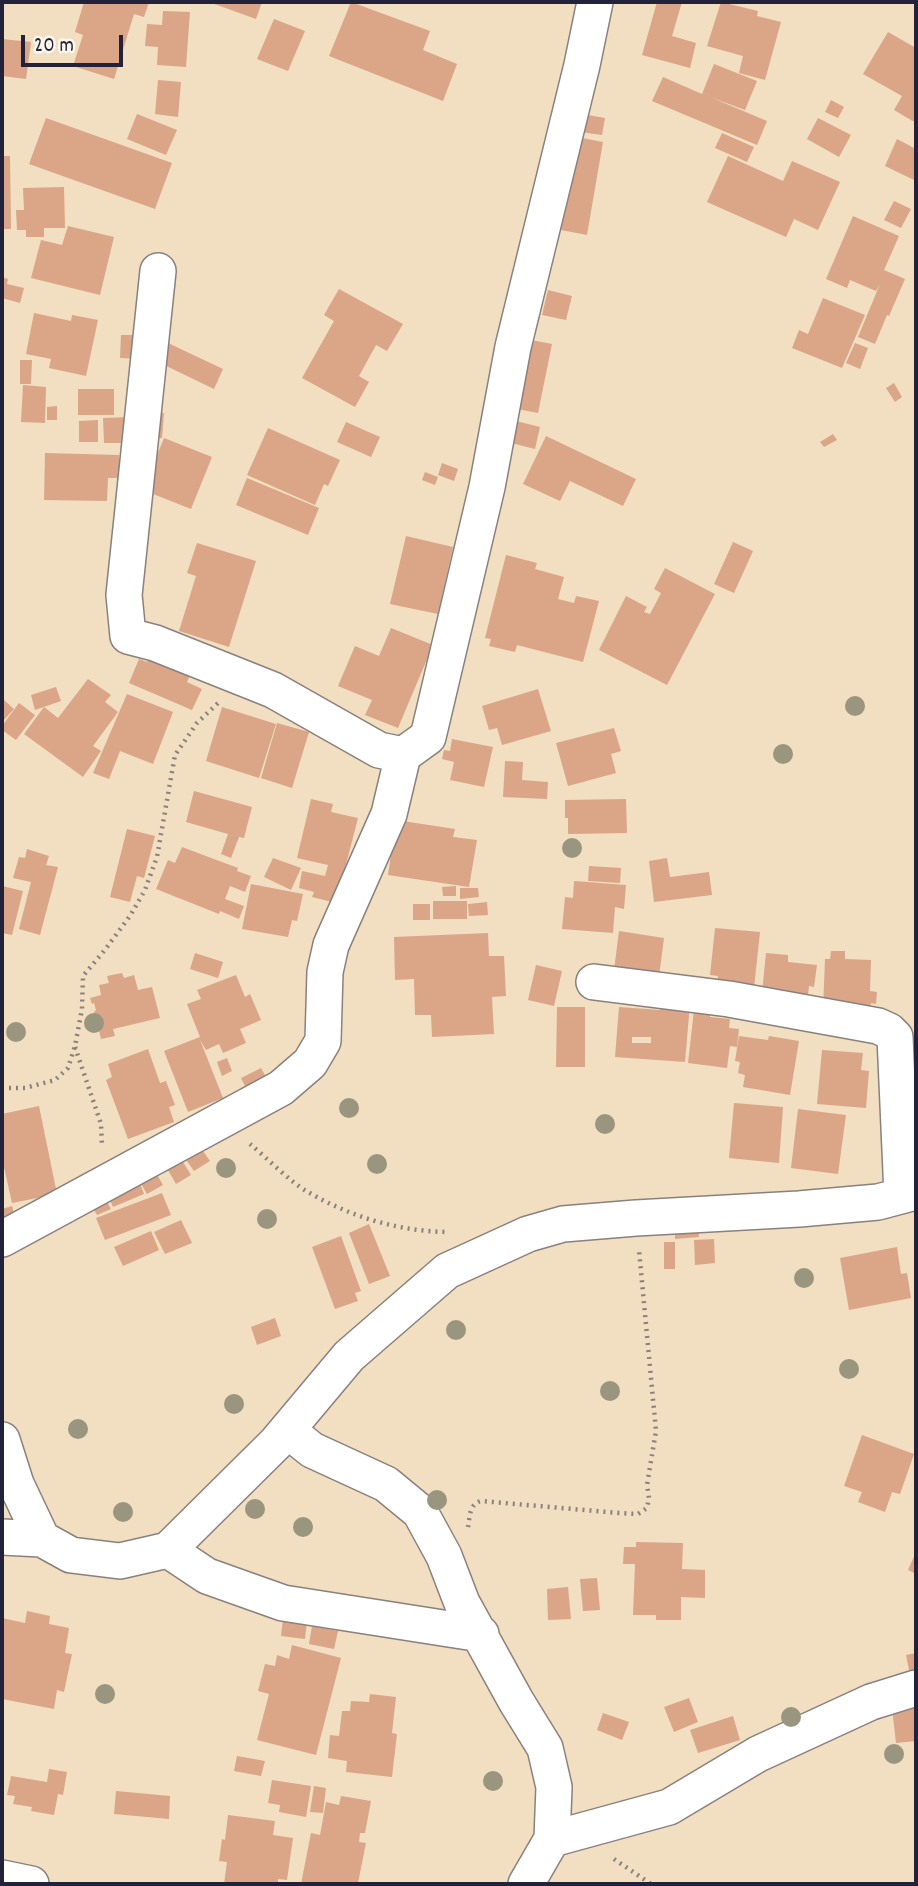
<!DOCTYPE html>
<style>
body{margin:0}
#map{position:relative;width:918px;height:1886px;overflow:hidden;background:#f2dec1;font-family:Dekko,sans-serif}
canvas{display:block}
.frame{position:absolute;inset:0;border:4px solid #22223b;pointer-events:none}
.scale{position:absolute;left:21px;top:35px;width:102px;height:32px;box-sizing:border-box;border:4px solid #22223b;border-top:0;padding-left:9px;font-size:21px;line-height:24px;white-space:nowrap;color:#22223b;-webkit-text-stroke:5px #fbf7ec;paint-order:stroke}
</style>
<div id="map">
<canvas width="918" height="1886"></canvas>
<div class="frame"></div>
<div class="scale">20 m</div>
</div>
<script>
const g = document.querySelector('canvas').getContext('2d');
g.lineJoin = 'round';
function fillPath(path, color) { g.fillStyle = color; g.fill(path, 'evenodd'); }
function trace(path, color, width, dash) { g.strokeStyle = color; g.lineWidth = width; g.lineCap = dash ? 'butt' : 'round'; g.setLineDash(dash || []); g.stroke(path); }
const building = new Path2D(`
 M84,2h65l-5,15 -10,-3 -20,65 -41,-13 10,-31 -8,-3z
 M209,2h53l-6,17z
 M351,2l79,29 -7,19 34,14 -14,37 -114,-45z
 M657,2h25l-10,34 24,7 -6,25 -48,-13z
 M721,2l37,9 -1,5 24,6 -16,58 -26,-7 4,-17 -36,-10z
 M163,11l27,1 -4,55 -29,-2 1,-18 -13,-1 2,-22 15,1z
 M274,19l31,12 -17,40 -31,-12z
 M888,32l28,16v75l-22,-13 8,-14 -39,-22z
 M2,39l29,3 -5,37 -24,-3z
 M714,64l43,17 -12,29 -35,-13 57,24 -10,24 -105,-44 11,-24 39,17z
 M158,80l23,2 -3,35 -23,-3z
 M831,100l13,7 -6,11 -13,-6z
 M137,114l40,16 -11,25 -39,-16z
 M582,114l23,4 -3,17 -22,-3z
 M46,118l126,45 -17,46 -126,-45z
 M818,118l33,17 -12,22 -32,-18z
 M722,133l32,14 -7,15 -32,-14z
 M577,137l26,5 -16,93 -26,-5z
 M897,139l19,10v32l-31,-15z
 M2,156h8l1,73h-9z
 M728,156l55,25 9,-20 48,21 -22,48 -24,-11 -8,18 -79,-35z
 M64,187l1,41h-21v9h-18v-7h-9l-1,-20h8l-1,-22z
 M894,201l17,8 -10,19 -17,-8z
 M853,216l46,20 -15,34 21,9 -16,37 -2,-1 -12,29 -17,-7 22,-53 -4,7 -26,-11 -3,8 -21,-9z
 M68,226l46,11 -14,58 -69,-17 10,-38 21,5z
 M2,277l6,2 -1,5 17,4 -4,15 -18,-5z
 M339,289l64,35 -16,27 -11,-6 -17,31 10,6 -14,25 -53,-29 32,-57 -10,-6z
 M548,290l24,6 -6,24 -24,-5z
 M823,298l42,17 -23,53 -50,-20 7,-18 9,4z
 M34,313l37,8 1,-6 26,5 -12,56 -37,-8 2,-9 -25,-5z
 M121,335h22l-1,24 -22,-1z
 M526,339l26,5 -14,69 -26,-5z
 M168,343l55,26 -9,20 -56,-27z
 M855,343l13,5 -8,21 -14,-6z
 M20,360h12l-1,24h-11z
 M894,383l8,14 -7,5 -9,-14z
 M23,385l23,2 -1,36 -24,-1z
 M78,389h36v26h-36z
 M57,406v14h-10v-13z
 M146,412l18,1 -2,25 -18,-1z
 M132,417v26h-28l-1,-25z
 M98,420v22h-19v-21z
 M516,421l24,6 -5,22 -24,-6z
 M346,422l34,15 -9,20 -34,-15z
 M268,428l72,32 -12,26 -4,-2 -9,21 -68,-30z
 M833,434l4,6 -13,7 -4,-5z
 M546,436l90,43 -13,27 -53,-25 -10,20 -37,-17z
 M164,438l48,19 -21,52 -48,-19z
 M45,453l74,2v23h-11l-1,23 -63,-1z
 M442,463l16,6 -4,12 -16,-6z
 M425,472l13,5 -3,8 -13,-5z
 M247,478l72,30 -11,27 -72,-30z
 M406,536l47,11 -15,67 -48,-10z
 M733,542l20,9 -19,42 -20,-9z
 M197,543l59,18 -27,86 -50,-16 17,-55 -9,-3z
 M506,555l31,8 -2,6 29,8 -6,22 16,4 2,-7 23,5 -16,61 -66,-17 -2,7 -26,-6 2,-7 -6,-1z
 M665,568l50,26 -48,91 -68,-35 27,-54 21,11 -3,5 6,2 11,-21 -7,-4z
 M391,628l42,17 -35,83 -33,-13 7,-15 -34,-14 17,-40 24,10z
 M153,647l42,18 -8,17 15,7 -10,21 -63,-27 10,-24 8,3z
 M88,679l23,16 -6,7 13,10 -25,34 8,5 -18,26 -59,-43 20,-27 14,11z
 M56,687l5,14 -26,9 -4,-15z
 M538,689l13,42 -49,14 -5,-17 -8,2 -7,-24z
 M127,694l46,18 -20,52 -33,-13 -11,28 -16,-6z
 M4,700l10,9 -11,12 -1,-2v-16z
 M19,703l16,12 -19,25 -14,-10v-4z
 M222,707l54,17 -17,54 -53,-17z
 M277,723l32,9 -17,56 -31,-10z
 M614,728l7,23 -10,3 5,19 -48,13 -12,-43z
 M452,739l41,8 -9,40 -34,-7 4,-18 -12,-3 2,-9 6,1z
 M505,761l18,1 -1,18 26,2 -1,17 -44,-2z
 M194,791l58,16 -8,31 -5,-1 -8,21 -10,-4 7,-20 -42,-12z
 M311,799l22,5 -2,8 27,6 -22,85 -24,-6 2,-5 -15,-4 3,-17 23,5 3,-11 -31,-7z
 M626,799l1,34 -59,1v-16h-3v-18z
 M396,820l59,9 -2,8 24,3 -8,47 -81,-12z
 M127,829l28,7 -11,42 -7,-2 -7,26 -20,-5z
 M182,847l56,21 -1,3 14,5 -6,16 -15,-6 -5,13 19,7 -5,13 -19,-8 -1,3 -63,-25 12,-29 7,3z
 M27,849l22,7 -3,9 12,2 -18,68 -21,-6 12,-47 -18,-4 6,-21 6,1z
 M273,858l28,10 -10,22 -27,-13z
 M667,858l3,19 39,-5 3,23 -58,7 -5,-41z
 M589,866l32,2 -1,15 -32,-2z
 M574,881l52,4 -2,24 -9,-2 -2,26 -51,-4 3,-32 8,1z
 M251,884l52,10 -6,27 -5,-1 -4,17 -46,-8z
 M2,886l21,5 -11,44 -10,-2z
 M456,886v10h-13l-1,-9z
 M460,888h18l1,9 -19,2z
 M433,901h34v18h-34z
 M487,902l1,13 -19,1 -1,-12z
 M413,904h17v16h-17z
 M715,928l45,4 -6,56 -37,-4 1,-8 -8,-1z
 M619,931l45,7 -6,46 -45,-6z
 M488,933l1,23h15l2,40 -14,1 2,37 -62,3 -1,-22h-16l-1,-36 -19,1 -1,-43z
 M831,951h14v8l26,1 -1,31 7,1 -1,12 -5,-1 -1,8 -47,-1 2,-51h5z
 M195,953l28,9 -5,16 -28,-9z
 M766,953l22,2v7l29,3 -3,22 -5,-1 -2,19 -45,-12z
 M536,965l26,6 -8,35 -26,-6z
 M122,973l2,5 10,-3 4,15 14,-3 8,31 -47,11 2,7 -14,3 -3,-13h2l-6,-14 2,-2 -2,-7 -2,1 -2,-6 11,-3 -2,-10 10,-2 -2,-7z
 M236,975l9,22 5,-3 11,26 -21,9 6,14 -23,10 -4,-9 -13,6 -6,-10 23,58 -35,14 -24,-61 36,-14 -13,-33 14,-5 -4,-9z
 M660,1000l30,3 -5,59 -70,-5 4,-50 41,3zM632,1037h19v6h-19z
 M557,1007h28v60h-29z
 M694,1010l16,3v4l20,2 -1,9 10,1 -2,18 -7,-1 -3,22 -39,-5z
 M739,1036l29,4 1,-4 30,5 -9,54 -47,-8 2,-12 -7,-2 2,-11 -5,-1z
 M148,1049l12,34 6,-2 9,24 -6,2 5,15 -46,17 -22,-59 6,-3 -4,-13z
 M822,1050l41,3 -2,17 8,1 -3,37 -49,-4z
 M227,1058l5,13 -10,5 -5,-14z
 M261,1068l5,9 -20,11 -5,-10z
 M734,1103l49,4 -4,56 -50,-5z
 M39,1106l18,88 -45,9 -8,-36h-2v-53z
 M798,1109l48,6 -8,59 -47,-6z
 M196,1141l14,20 -16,10 -14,-20z
 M180,1157l11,18 -15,9 -11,-19z
 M155,1171l8,14 -16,9 -8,-14z
 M139,1181l5,13 -31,13 -5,-12z
 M162,1193l9,22 -66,25 -9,-22z
 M105,1198l6,11 -14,6 -6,-10z
 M12,1206l4,14 -14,5v-16z
 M181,1220l11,23 -27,11 -11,-22z
 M369,1224l21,52 -21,8 -20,-51z
 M698,1226l1,11 -24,2v-11z
 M151,1231l8,19 -36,16 -9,-19z
 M341,1236l20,55 -6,2 3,8 -23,8 -23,-62z
 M714,1239l1,24 -20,2 -1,-25z
 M664,1242h11v27h-11z
 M897,1247l4,27 6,-1 4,25 -62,12 -9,-52z
 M275,1318l6,18 -24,9 -6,-18z
 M862,1435l52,19 -14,40 -8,-2 -7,20 -27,-10 4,-10 -18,-6z
 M636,1542l47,1 -1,26 23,1v28l-24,-1v23h-25v-5h-23l2,-51h-12l1,-17h12z
 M916,1552v22l-8,-4z
 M597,1578l3,32 -17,1 -3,-32z
 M568,1587l3,32 -23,1 -1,-31z
 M27,1611l23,5 -1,8 20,4 -4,25 7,1 -8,38 -7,-2 -3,19 -52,-10v-81l23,5z
 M283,1619l24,2 -2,18 -24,-3z
 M312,1626l26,5 -4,18 -25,-5z
 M292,1645l49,13 -25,97 -59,-15 12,-46 -11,-3 7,-27 10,2 2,-11 12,4z
 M916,1653v26l-5,1 -5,-25z
 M370,1694l26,3 -4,36 5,1 -5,43 -46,-5 1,-11 -19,-3 2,-23 9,1 3,-25h8l1,-10 18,1z
 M916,1697v44l-20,2 -5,-43z
 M689,1698l9,24 -24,10 -10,-25z
 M603,1713l26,9 -7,18 -25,-10z
 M733,1716l7,24 -42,13 -8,-23z
 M237,1756l28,5 -4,15 -27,-5z
 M49,1769l18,3 -4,23 -5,-1 -4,21 -23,-4 1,-4 -19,-3 2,-8 -8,-1 4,-19 36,6z
 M272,1780l39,6 -5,31 -27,-5 1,-7 -12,-2z
 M314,1786l12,2 -3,25 -13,-1z
 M116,1791l54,5 -1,23 -55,-5z
 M341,1796l30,5 -6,32h-5l-1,9 7,1 -8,40 -10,-1v2h-47l10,-51 9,2 6,-33 13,3z
 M228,1815l47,6 -2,14 20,3 -6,42 -9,-1v5h-54l3,-22 -8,-1 3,-22 3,1z`);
const path = new Path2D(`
 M75,1047l26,77 1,22
 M2,1088h23l30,-8 13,-12 7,-22 7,-37 1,-33 21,-25 26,-35 15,-26 12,-33 18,-102 22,-32 21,-20
 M250,1144c17,14 40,38 58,48 43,25 90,39 139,40
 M468,1527c2,-10 1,-23 13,-26l138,12 19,1 9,-6 2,-10 -2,-13 9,-54 -17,-181
 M614,1859l37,25`);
const minor = new Path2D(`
 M158,271l-34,324 4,41 27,7 118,47 106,60 24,5 25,-18 59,-250 26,-140 69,-282 13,-63
 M594,982l135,17 149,27 11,5 6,6 7,158
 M2,1239l279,-151 29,-25 13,-22 2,-69 6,-27 58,-131 14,-59
 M287,1430l25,20 74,34 34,28 24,44 18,47 54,98 29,47 9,39 -2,52 -26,45
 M2,1440l14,44 26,55 29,16 49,6 48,-11 108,-107 73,-87 98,-85 81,-37 35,-10 73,-6 163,-9 79,-7 38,-10
 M2,1537l40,2
 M168,1550l39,26 76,27 198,31
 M552,1839l117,-32 89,-53 113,-52 45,-14
 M2,1878l29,6`);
const trees = [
 [855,706],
 [783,754],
 [572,848],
 [94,1023],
 [16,1032],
 [349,1108],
 [605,1124],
 [377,1164],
 [226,1168],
 [267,1219],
 [804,1278],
 [456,1330],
 [849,1369],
 [610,1391],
 [234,1404],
 [78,1429],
 [437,1500],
 [255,1509],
 [123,1512],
 [303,1527],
 [105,1694],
 [791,1717],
 [894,1754],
 [493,1781]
];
fillPath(building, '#dba588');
trace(minor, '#8a807e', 38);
trace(path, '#8a807e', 4.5, [2, 5]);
trace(minor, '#fff', 35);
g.fillStyle = '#99957f';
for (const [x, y] of trees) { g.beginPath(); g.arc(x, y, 10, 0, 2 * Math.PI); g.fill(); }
</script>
